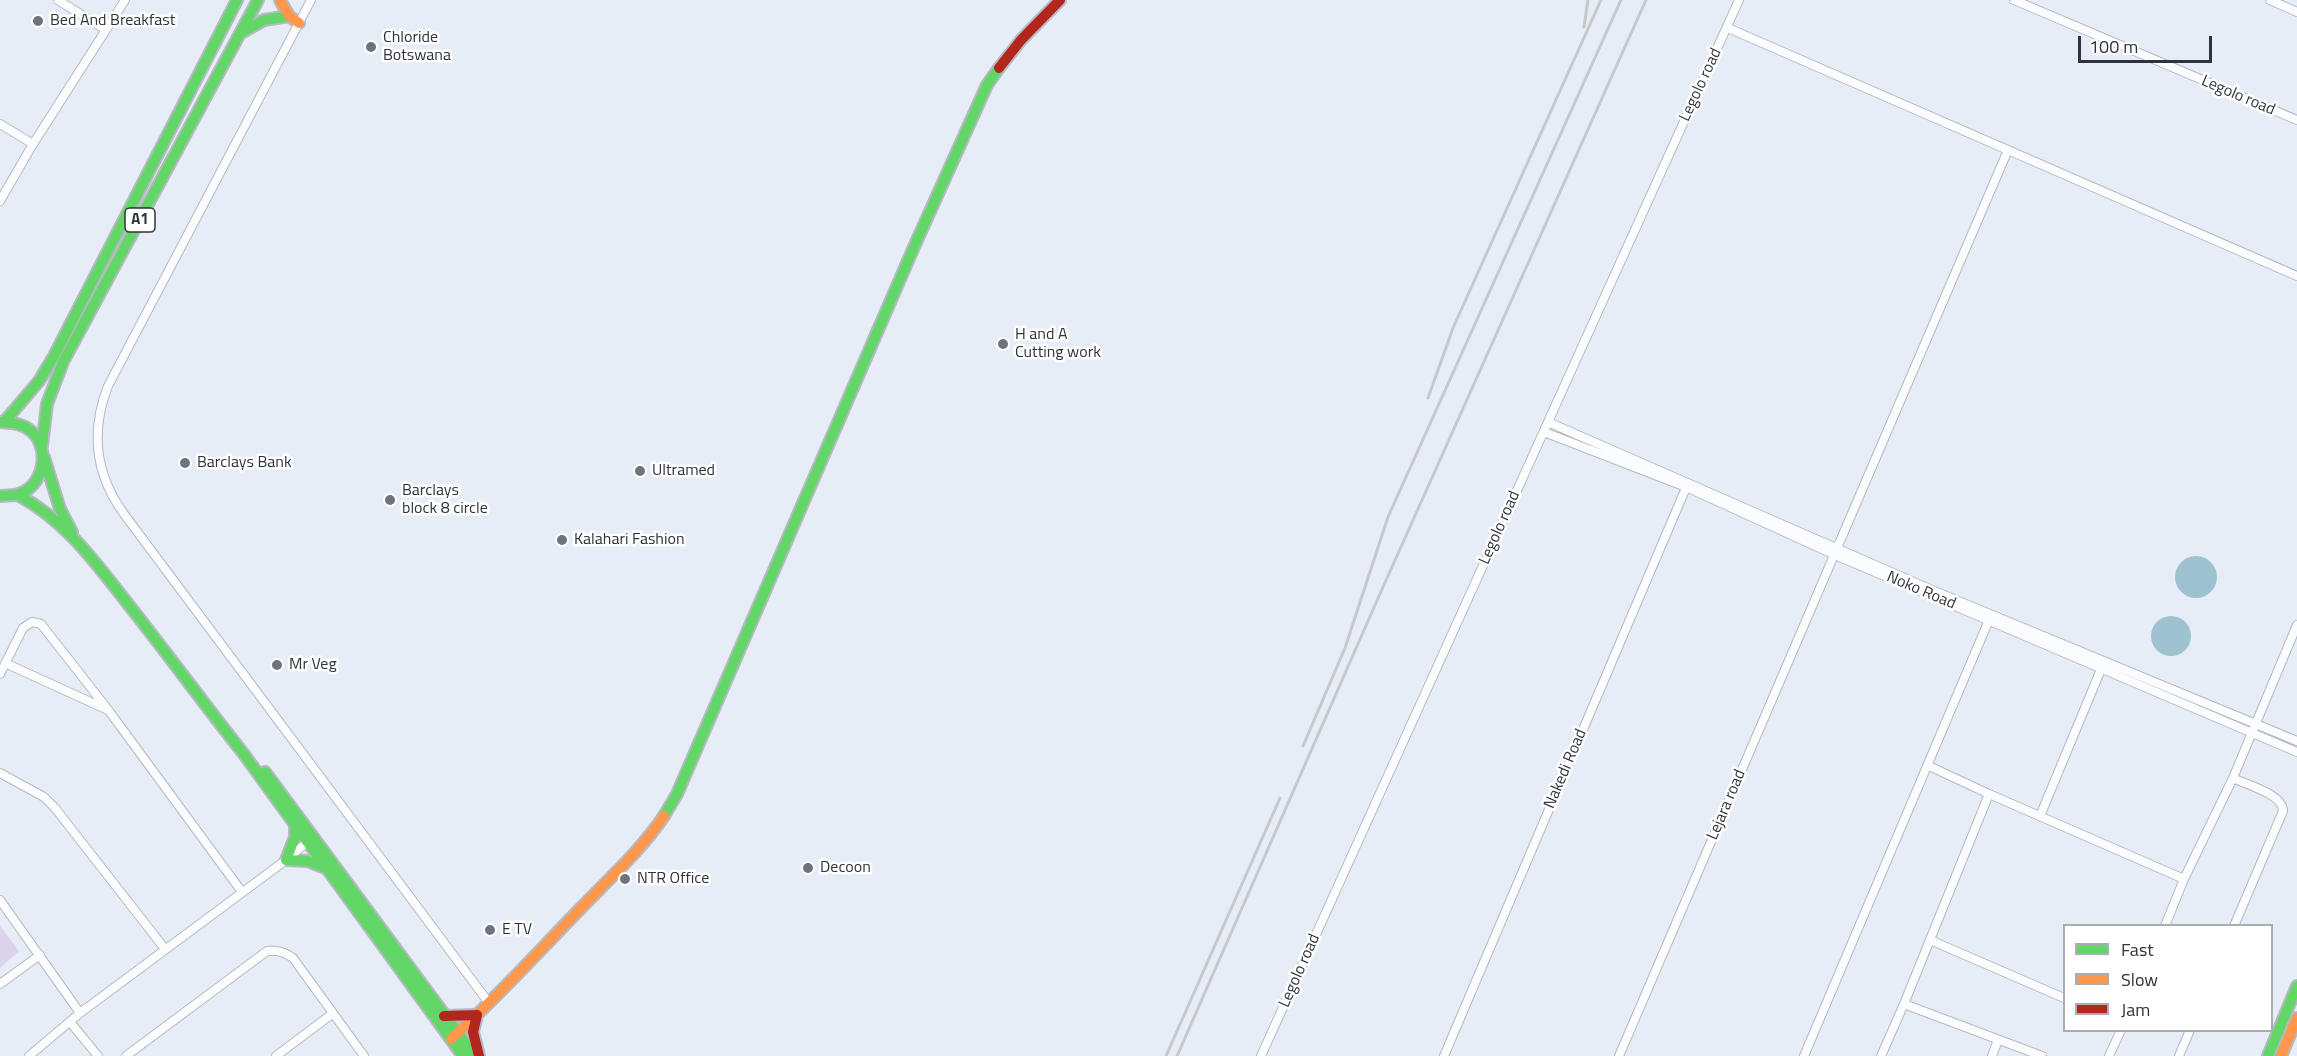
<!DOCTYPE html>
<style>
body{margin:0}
#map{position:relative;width:2297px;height:1056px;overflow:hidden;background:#e7edf7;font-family:"Titillium Web",sans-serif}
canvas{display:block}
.legend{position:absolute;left:2063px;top:924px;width:210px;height:108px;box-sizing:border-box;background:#fff;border:2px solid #acadb0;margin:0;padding:8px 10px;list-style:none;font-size:18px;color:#2f333a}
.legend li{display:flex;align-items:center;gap:12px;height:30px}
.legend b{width:30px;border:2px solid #acadb0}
.scale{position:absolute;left:2078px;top:36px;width:134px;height:27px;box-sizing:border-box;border:3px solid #2f333a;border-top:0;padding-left:8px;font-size:18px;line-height:21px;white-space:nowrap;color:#2f333a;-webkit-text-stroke:4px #fff;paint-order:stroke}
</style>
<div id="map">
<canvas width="2297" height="1056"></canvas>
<ul class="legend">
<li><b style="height:8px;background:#63d668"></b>Fast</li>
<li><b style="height:8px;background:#ff974d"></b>Slow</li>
<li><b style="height:8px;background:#b3261e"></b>Jam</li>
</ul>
<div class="scale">100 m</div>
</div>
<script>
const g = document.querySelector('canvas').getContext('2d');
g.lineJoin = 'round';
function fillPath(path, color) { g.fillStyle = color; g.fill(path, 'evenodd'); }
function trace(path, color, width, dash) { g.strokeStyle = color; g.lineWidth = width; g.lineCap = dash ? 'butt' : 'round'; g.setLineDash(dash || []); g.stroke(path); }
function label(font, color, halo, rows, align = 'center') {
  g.font = font + ' "Titillium Web",sans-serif'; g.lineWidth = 5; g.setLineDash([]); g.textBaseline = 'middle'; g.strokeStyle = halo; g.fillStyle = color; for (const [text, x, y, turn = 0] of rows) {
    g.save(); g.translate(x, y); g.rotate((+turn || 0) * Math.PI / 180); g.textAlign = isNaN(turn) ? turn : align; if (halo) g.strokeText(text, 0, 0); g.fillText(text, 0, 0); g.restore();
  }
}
const green = new Path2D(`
 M0,926l19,25 -19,17z`);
const water = new Path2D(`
 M2175 577a21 21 0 1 1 42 0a21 21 0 1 1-42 0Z
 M2151 636a20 20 0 1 1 40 0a20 20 0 1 1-40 0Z`);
const street = new Path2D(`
 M58,0l48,30
 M311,0l-203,386c-18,46 -13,88 16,128l365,489
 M2014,0l283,120
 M2270,0l27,12
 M1728,28l569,248
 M0,124l33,20
 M0,201l33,-57 92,-144
 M1548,422l384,168 365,151
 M1544,432l142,55 149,68 462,197
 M5,663l103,47
 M0,674l23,-46 9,-6 9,2 68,87 133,181
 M1929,766l60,28 195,85
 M0,773l44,24 11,11 110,141
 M2233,778c14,7 50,16 50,33l-49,115
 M2040,816l62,-149
 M0,900l80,113
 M2165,926l19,-47 49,-101 64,-153
 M1930,940l134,58
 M0,984l40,-29
 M1904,1004l138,52
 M70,1022l28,34
 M29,1056l51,-43 206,-153 25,-21
 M126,1056l141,-105c11,-1 17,1 26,7l71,98
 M276,1056l56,-42
 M1261,1056l478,-1056
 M1444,1056l244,-573
 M1619,1056l389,-906
 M1804,1056l185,-436
 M1881,1056l23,-52 85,-210
 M1992,1056l6,-16
 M2109,1056l12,-26
 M2179,1056l11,-26`);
const fast = new Path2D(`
 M243,32l21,-12 25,-4
 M5,421l34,-40 14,-23 184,-358
 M0,422c11,1 22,1 31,9 20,17 13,55 -12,63 -6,2 -13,1 -19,2
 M42,446l5,-42 16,-42 195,-362
 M44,457l16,52 12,23
 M18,495c47,25 78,68 110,109 39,49 76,100 115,149l220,303
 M265,772l210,284
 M664,816l13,-22 237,-547 73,-162 12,-17
 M295,826v11l-9,23 22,1 17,7
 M2268,1056l29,-70`);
const slow = new Path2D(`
 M280,0l9,16 10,7
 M451,1039c46,-41 87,-87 130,-131 29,-30 60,-58 83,-92
 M2281,1056l16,-38`);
const jam = new Path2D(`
 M999,68l22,-28 39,-40
 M444,1016l33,-1 -4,17 6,24`);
const rail = new Path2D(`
 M1584,27l4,-27
 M1428,398l25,-70 148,-328
 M1303,746l42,-98 43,-131 233,-517
 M1166,1056l114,-258
 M1177,1056l202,-460 267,-596`);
const markers = [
 [38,21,6,"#6f747c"],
 [371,47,6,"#6f747c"],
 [1003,344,6,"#6f747c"],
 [185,463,6,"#6f747c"],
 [640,471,6,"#6f747c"],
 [390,500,6,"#6f747c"],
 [562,540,6,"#6f747c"],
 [277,665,6,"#6f747c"],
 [808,868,6,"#6f747c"],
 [625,879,6,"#6f747c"],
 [490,930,6,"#6f747c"]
];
const shields = [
 [140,220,30]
];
const shieldNames = [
 ["A1",140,220]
];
const poiNames = [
 ["Bed And Breakfast",50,21],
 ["Chloride",383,38],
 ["Botswana",383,56],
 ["H and A",1015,335],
 ["Cutting work",1015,353],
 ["Barclays Bank",197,463],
 ["Ultramed",652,471],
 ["Barclays",402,491],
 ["block 8 circle",402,509],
 ["Kalahari Fashion",574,540],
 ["Mr Veg",289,665],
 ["Decoon",820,868],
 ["NTR Office",637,879],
 ["E TV",502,930]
];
const streetNames = [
 ["Legolo road",1701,85,-65],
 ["Legolo road",2238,96,23],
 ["Legolo road",1500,528,-66],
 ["Noko Road",1921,591,23],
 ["Nakedi Road",1566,769,-67],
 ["Lejara road",1727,805,-67],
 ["Legolo road",1300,971,-66]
];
fillPath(green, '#dad3ea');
fillPath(water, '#9fc2d0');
trace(street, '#b5b9c1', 10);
trace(fast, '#b5b9c1', 14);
trace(slow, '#b5b9c1', 14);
trace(jam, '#b5b9c1', 14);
trace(street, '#fbfcfe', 8);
trace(fast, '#63d668', 10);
trace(slow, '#ff974d', 10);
trace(jam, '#b3261e', 10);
trace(rail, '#c7c8cb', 3);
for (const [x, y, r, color] of markers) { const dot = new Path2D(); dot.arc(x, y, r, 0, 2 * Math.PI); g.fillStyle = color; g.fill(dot); trace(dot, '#fff', 2); }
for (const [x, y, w] of shields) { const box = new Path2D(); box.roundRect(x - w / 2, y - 12, w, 24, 4.5); g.fillStyle = '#fff'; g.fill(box); trace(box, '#2f333a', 1.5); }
label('bold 15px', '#2f333a', null, shieldNames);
label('16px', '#2f333a', '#fff', poiNames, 'left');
label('16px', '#2f333a', '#fff', streetNames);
</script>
